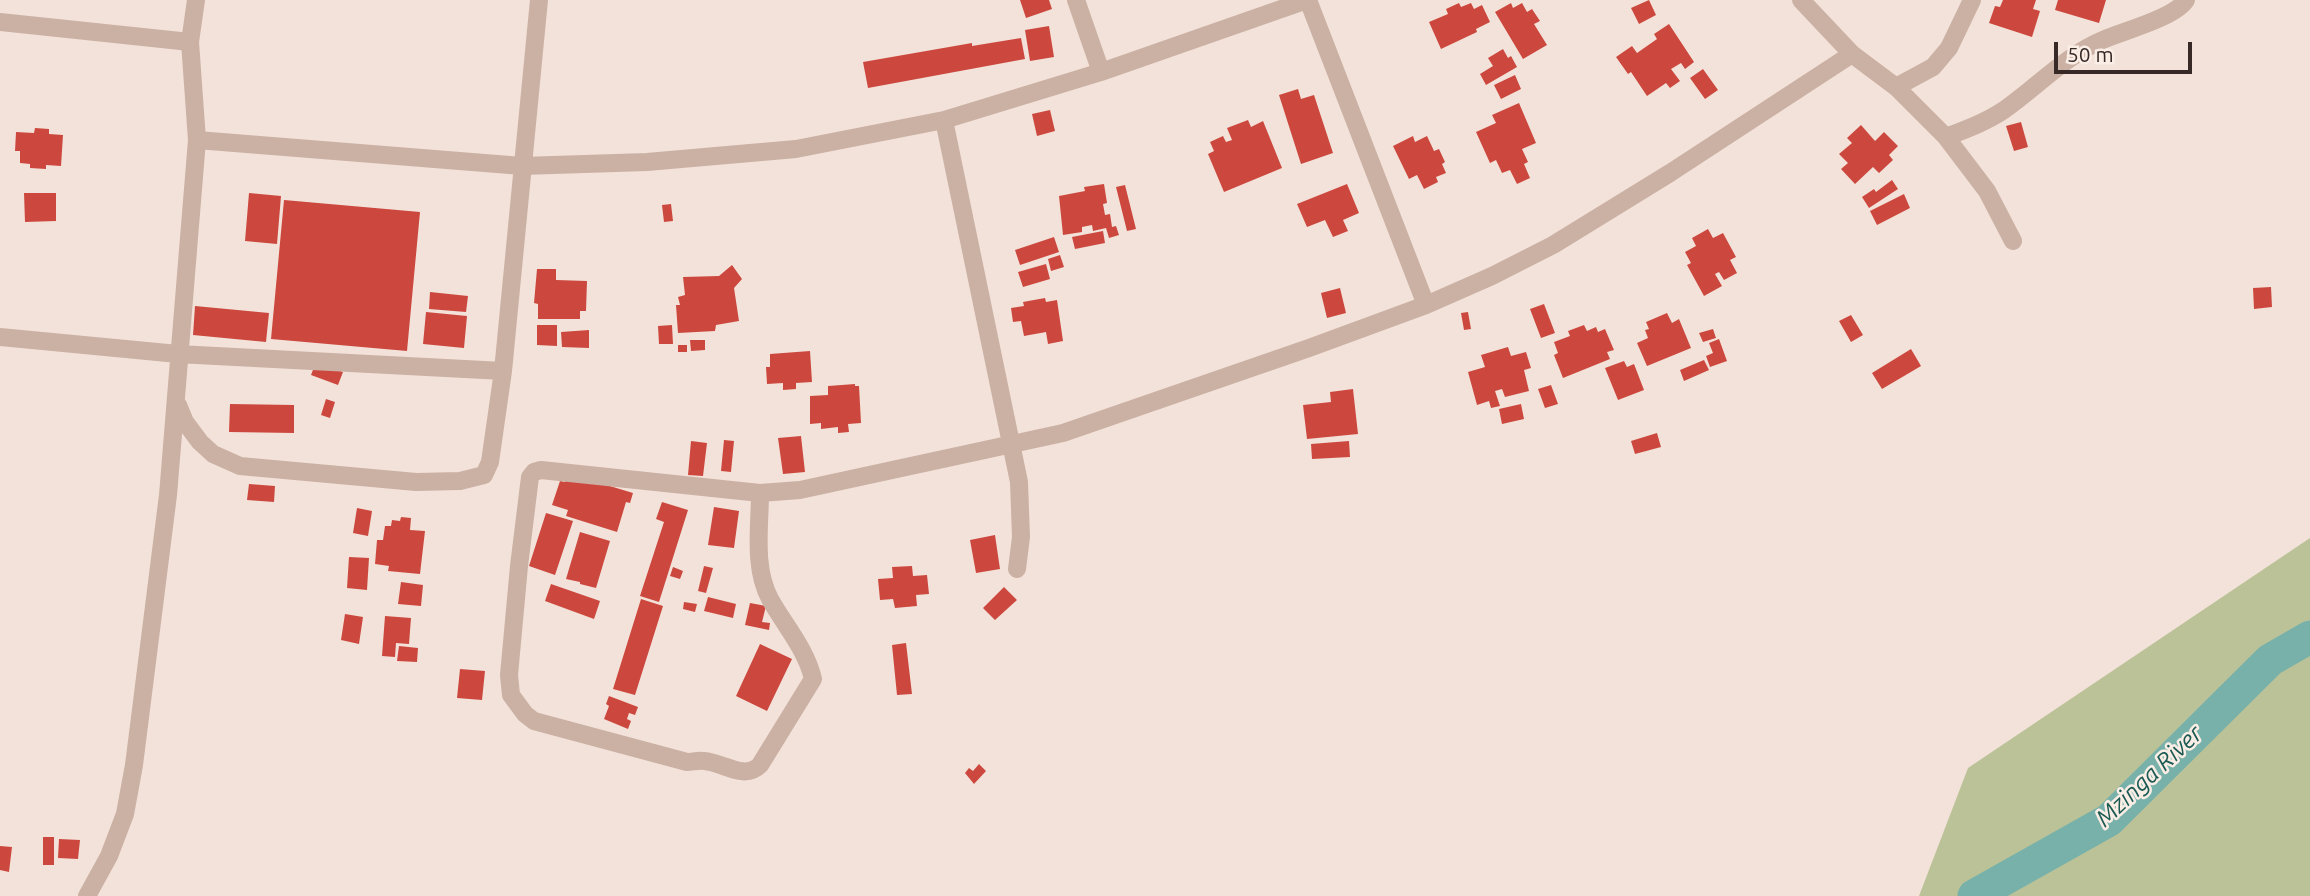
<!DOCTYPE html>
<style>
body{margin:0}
#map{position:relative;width:2310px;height:896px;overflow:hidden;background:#f3e2d9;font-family:Ubuntu,sans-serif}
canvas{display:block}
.scale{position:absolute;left:2054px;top:42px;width:138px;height:32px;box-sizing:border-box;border:4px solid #362926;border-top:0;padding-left:9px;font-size:21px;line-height:24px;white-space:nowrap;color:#362926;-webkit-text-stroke:5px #faede5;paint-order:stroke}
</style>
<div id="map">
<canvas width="2310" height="896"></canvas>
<div class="scale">50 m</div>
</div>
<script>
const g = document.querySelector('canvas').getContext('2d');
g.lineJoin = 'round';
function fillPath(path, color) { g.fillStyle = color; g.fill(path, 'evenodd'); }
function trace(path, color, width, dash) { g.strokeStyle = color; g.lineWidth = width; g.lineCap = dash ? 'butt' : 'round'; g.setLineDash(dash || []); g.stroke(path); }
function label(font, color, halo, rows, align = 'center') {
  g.font = font + ' Ubuntu,sans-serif'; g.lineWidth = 5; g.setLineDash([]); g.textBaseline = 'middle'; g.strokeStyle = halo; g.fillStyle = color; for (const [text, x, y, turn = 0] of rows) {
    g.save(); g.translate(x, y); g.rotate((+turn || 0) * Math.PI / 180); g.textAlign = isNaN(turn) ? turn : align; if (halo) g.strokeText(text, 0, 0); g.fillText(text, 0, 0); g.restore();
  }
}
const green = new Path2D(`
 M2310,538v358h-391l49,-128z`);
const river = new Path2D(`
 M1974,896l135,-76 161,-160 40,-23`);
const building = new Path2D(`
 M1020,0h29l3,9 -26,9z
 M1649,0l7,15 -17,9 -8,-16z
 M2003,0h33l-3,9 7,2 -8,26 -43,-14 6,-17 5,1z
 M2058,0h48l-7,23 -44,-13z
 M1459,3l2,4 10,-4 3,6 8,-4 8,17 -14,7 1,3 -36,17 -12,-27 19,-8 -2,-5z
 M1511,3l2,5 9,-5 5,9 5,-3 8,12 -6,3 13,21 -24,14 -28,-47z
 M1669,24l25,38 -9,7 -4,-6 -10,6 9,12 -10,7 -4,-5 -19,13 -16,-24 -3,2 -12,-17 16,-11 5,7 20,-14 -3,-5z
 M1049,26l5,31 -24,4 -5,-31z
 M1021,38l4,21 -157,29 -5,-26 109,-19v3z
 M1503,49l5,9 3,-2 6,11 -31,18 -6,-11 13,-8 -5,-8z
 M1703,69l15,21 -13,9 -15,-21z
 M1515,75l6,14 -20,10 -7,-14z
 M1298,89l3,10 13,-4 19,58 -32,11 -22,-69z
 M1519,103l17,40 -14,6 6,13 -4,2 6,14 -13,6 -7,-14 -8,3 -6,-13 -6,3 -14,-31 20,-9 -4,-8z
 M1050,110l5,21 -18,5 -5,-22z
 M1248,120l3,7 12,-6 19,47 -58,24 -16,-38 6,-3 -4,-9 13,-6 3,6 6,-2 -5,-12z
 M2021,122l7,25 -14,4 -8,-25z
 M1861,125l14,16 9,-9 14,14 -9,9 4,5 -14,13 -6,-6 -18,17 -14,-15 7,-6 -9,-9 13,-11 -5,-5z
 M35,128l14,1v5l14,1 -2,31 -15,-1v4l-16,-1v-4l-10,-1v-12h-5l1,-19 18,1z
 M1413,136l2,6 12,-6 7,15 5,-2 6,13 -3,2 4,9 -10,4 2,5 -14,7 -7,-14 -8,4 -16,-33z
 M1892,180l6,9 -29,19 -7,-11 12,-8 2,3z
 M1104,184l3,19 -4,1 2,11 5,-1 2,13 4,-1 3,9 -10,3 -3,-10 -13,3 -1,-6 -10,2v5l-19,3 -4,-39 26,-5 -1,-4z
 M1347,184l12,29 -16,7 5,11 -15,6 -8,-17 -18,7 -10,-23z
 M1125,185l11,44 -9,2 -11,-44z
 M24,193h32v28l-31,1z
 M249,193l32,3 -4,48 -32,-3z
 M1904,194l6,14 -33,17 -7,-14z
 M284,200l136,12 -13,139 -136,-12z
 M671,204l2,17 -9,1 -2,-17z
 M1708,229l5,9 10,-5 13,24 -6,3 7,13 -13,7 -5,-8 -4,2 7,12 -18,10 -17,-31 4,-2 -6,-11 11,-6 -4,-8z
 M1103,231l2,12 -30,6 -3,-12z
 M1054,237l5,15 -39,13 -5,-15z
 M1060,255l4,12 -13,4 -3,-12z
 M1046,264l4,15 -27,8 -5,-15z
 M732,265l10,14 -8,9 5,33 -23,4 -1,6 -37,2 -2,-28h4l-2,-8 7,-2 -2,-18 36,-1z
 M537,269h19v11l31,1 -1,30h-6v8h-42v-15l-4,-1z
 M2271,287l1,20 -18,2 -1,-21z
 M1340,288l6,25 -19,5 -6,-25z
 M430,292l38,4 -2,16 -37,-3z
 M1045,298l1,4 11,-2 6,41 -15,3 -2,-12 -22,4 -3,-15 -8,1 -2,-14 13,-2 -1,-4z
 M1544,304l11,29 -14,5 -11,-29z
 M195,306l74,7 -3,29 -73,-7z
 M426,312l41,4 -3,32 -41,-4z
 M1468,312l3,17 -7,1 -3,-17z
 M1667,313l5,10 7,-4 12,29 -44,18 -10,-23 11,-5 -3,-8 4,-1 -3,-7z
 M1851,315l12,20 -12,7 -12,-21z
 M537,325h20v21l-20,-1z
 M672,325l1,19h-14l-1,-18z
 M1584,325l3,6 9,-4 2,5 7,-3 9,21 -7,2 3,7 -47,19 -9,-23 4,-2 -4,-11 16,-6 -2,-5z
 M1713,329l3,9 -13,4 -4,-9z
 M589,330v18l-27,-1 -1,-15z
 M1719,339l8,22 -17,6 -4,-11 7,-3 -4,-10z
 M690,340h15v10l-14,1z
 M678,345h9v7h-9z
 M1508,347l3,9 15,-4 5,16 -7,2 5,21 -24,6 -3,-8 -7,2 5,15 -9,2 -2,-7 -12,4 -9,-33 17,-5 -4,-12z
 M1911,349l10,17 -39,23 -10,-16z
 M810,351l2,31 -16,1v6l-13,1v-7l-16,1 -1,-17h4v-13z
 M1704,360l5,10 -25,11 -4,-11z
 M1624,361l3,6 7,-3 10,26 -26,10 -13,-32z
 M316,362l27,10 -5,13 -27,-10z
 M855,384v2h4l2,37 -13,1 1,8 -11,1v-6l-17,2v-6l-11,1v-28l18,-1v-9z
 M1551,385l7,19 -13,4 -7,-19z
 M1353,389l5,45 -51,5 -4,-34 28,-3 -1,-10z
 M326,399l9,3 -5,16 -9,-3z
 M230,404l64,1v28l-65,-1z
 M1521,404l3,15 -22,5 -3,-15z
 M1657,433l4,14 -26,7 -4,-13z
 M801,436l4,36 -22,2 -5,-36z
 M724,440l10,1 -3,31 -10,-1z
 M691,441l16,2 -4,33 -15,-1z
 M1349,441l1,16 -38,2 -1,-15z
 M567,477h13l53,16 -3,10 -4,-1 -9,30 -51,-16 2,-6 -16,-5 8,-24 5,1z
 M249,484l26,2 -1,16 -27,-2z
 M662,502l26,8 -29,92 -19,-6 24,-74 -8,-3z
 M714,507l25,4 -5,37 -26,-3z
 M357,508l15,3 -4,25 -15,-3z
 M546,513l27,8 -18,54 -26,-9z
 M401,517l10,1 -1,12 15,1 -5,43 -32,-3 1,-5 -14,-2 2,-24h6l2,-14h6l1,-6 8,1z
 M580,532l30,9 -14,47 -16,-4v-2l-14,-3z
 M995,535l5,34 -24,4 -6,-33z
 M349,557l20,1 -2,32 -20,-2z
 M704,566l9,2 -7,25 -8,-2z
 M912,566l1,10 14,-1 2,19 -13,1 1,11 -22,2 -2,-9 -13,1 -2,-21 15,-1 -1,-11z
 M673,567l10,4 -3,8 -10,-3z
 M401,582l22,3 -2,21 -23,-2z
 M551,584l49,17 -6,18 -49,-18z
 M1004,587l13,13 -22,20 -12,-12z
 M708,597l28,7 -3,14 -29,-7z
 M641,599l22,7 -28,89 -22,-6z
 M684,602l13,2 -2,8 -12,-3z
 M750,603l16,3 -4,16 8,1 -1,7 -24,-5z
 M345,614l18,3 -4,27 -18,-4z
 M385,616l26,2 -2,26 -13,-1 -1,14 -13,-1z
 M906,643l6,51 -15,1 -5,-50z
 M760,644l32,15 -25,52 -31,-15z
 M399,646l19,2 -1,14 -20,-1z
 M460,669l25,2 -3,29 -25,-2z
 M609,696l29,11 -3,8 -6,-2 -2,6 4,2 -3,8 -24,-10 5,-13 -3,-2z
 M979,764l7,7 -12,13 -9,-11 4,-5 4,3z
 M43,837h11v28h-11z
 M59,839l21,1 -2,19 -20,-1z
 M0,846l12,1 -3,25 -9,-2z`);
const minor = new Path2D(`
 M1076,0l25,72
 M1308,0l118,305
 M1801,0l51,54 44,33 50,50 41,54 26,50
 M0,22l190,20
 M1896,87l37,-20 16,-19 23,-48
 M944,120l75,362 2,55 -4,32
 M1946,137c21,-8 40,-15 58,-27 34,-24 62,-55 101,-71 19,-8 71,-22 81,-39
 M197,140l325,26 125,-4 149,-13 148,-29 157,-48 206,-72
 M0,337l178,17 325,17 36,-371
 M178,405l7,17 15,20 13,12 27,12 176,16 44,-1 24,-6 6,-13 13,-91
 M760,493c0,33 -7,75 10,106 15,27 36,50 43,80l-53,86c-16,16 -37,-3 -56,-4 -5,-1 -12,1 -17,1l-153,-41 -9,-7 -14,-19 -2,-20 10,-109 11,-89 4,-5 7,-2 219,23 40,-3 263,-57 246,-85 117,-43 66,-29 61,-31 117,-72 182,-119
 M87,896l22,-40 16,-42 9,-49 34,-270 29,-355 -7,-98 6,-42`);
const waterNames = [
 ["Mzinga River",2149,776,-43]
];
fillPath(green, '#bbc298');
trace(river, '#77b1aa', 33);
fillPath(building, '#cc483e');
trace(minor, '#cbb0a4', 18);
label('italic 24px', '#1a5a53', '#faede5', waterNames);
</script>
